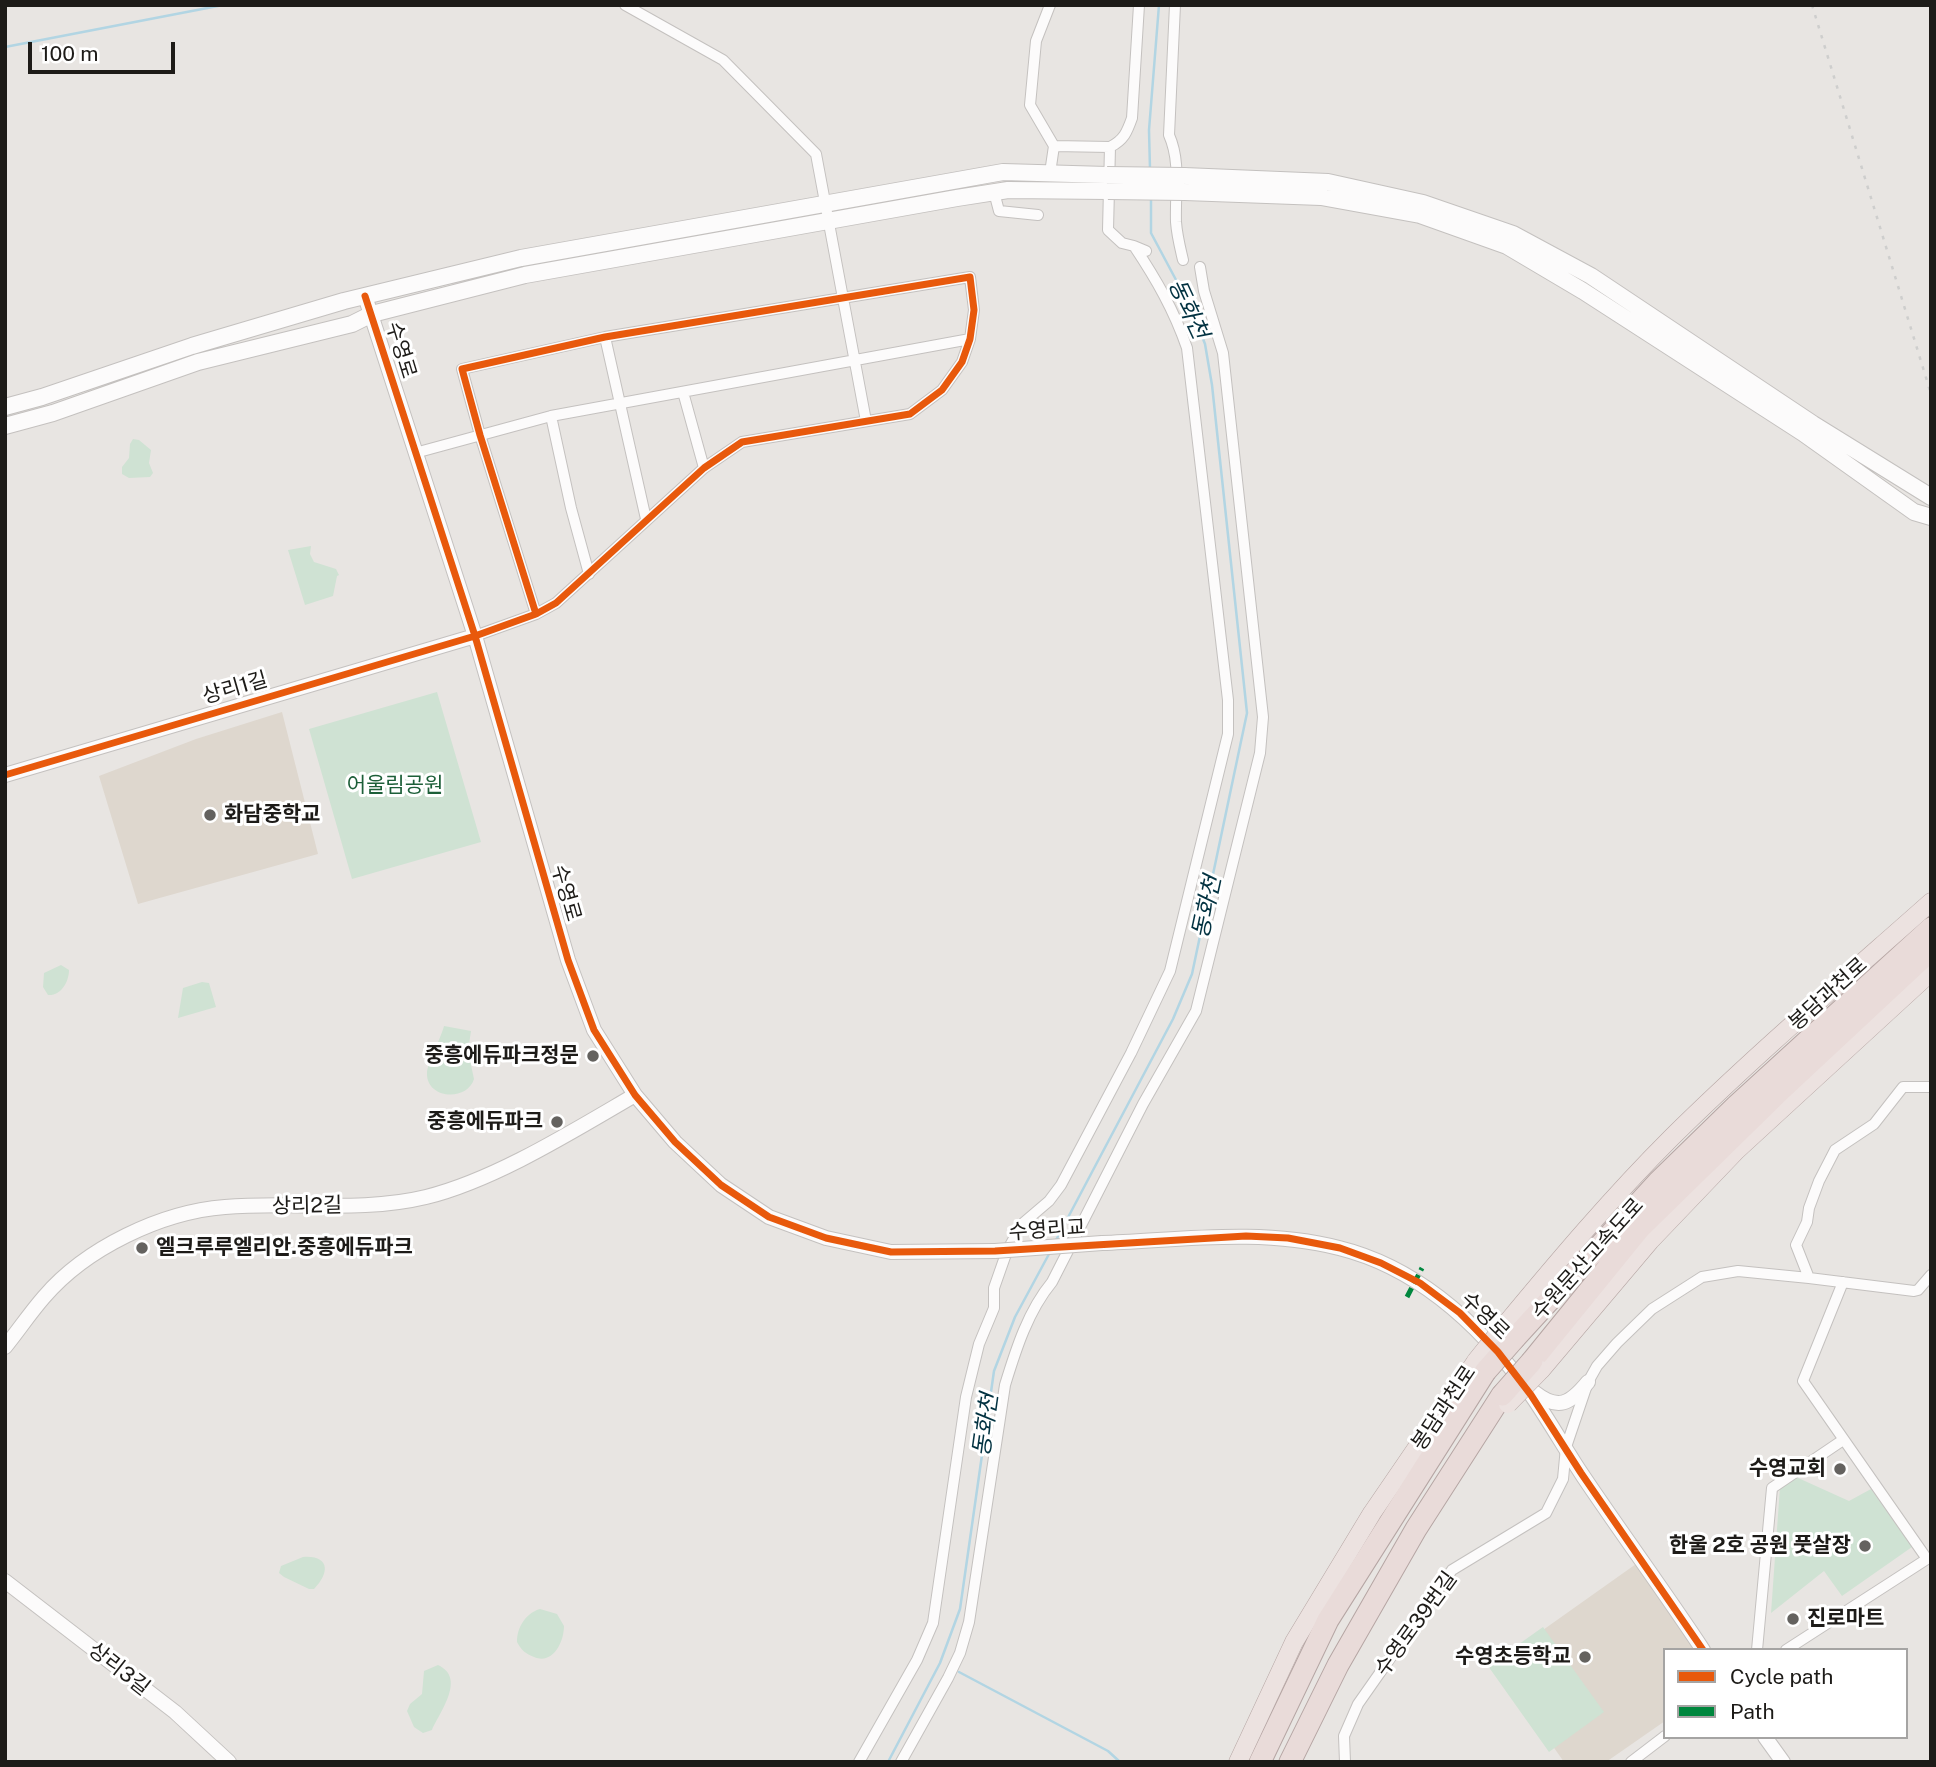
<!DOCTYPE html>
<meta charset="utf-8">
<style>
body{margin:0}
#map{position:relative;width:1936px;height:1767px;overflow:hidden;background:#e8e5e2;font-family:"Public Sans",sans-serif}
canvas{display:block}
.frame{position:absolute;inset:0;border:7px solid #1d1b18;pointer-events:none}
.legend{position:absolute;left:1663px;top:1648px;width:245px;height:91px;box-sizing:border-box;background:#fff;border:2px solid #a5a4a3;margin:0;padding:9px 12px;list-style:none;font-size:21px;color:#1d1b18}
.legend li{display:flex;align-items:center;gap:14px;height:35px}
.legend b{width:35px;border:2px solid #a5a4a3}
.scale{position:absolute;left:28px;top:42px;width:147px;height:32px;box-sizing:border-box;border:4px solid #1d1b18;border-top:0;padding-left:9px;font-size:21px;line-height:24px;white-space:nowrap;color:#1d1b18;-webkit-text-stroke:5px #fff;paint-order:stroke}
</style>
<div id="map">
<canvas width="1936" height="1767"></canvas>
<div class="frame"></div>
<ul class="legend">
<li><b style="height:9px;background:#e8590c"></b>Cycle path</li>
<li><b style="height:9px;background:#00873e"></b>Path</li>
</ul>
<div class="scale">100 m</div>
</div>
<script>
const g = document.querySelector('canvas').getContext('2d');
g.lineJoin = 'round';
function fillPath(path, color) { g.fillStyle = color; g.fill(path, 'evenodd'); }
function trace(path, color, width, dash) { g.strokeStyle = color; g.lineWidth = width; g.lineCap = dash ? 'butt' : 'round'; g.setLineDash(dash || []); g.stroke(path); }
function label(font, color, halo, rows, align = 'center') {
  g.font = font + ' "Public Sans","Noto Sans KR",sans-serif'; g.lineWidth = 6; g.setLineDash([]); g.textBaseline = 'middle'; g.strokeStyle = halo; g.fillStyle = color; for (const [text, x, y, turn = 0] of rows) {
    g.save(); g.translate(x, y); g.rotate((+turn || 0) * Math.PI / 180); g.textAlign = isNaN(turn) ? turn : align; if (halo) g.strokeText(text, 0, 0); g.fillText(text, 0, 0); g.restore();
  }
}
const built = new Path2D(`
 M282,712l36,142 -180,50 -39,-128 97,-37z
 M1636,1564l61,86h-32v71l-59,41h-42l-69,-98z`);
const green = new Path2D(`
 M133,439l6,1 12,10 -2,13 4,10 -3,4 -21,1 -7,-4v-7l7,-9 1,-14z
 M311,546l-1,8 4,8 22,7 3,6 -2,1 -4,20 -28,9 -17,-55z
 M437,692l44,150 -129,37 -43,-150z
 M61,965l8,5c0,12 -8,26 -21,25l-5,-8 1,-14z
 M202,982l7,1 7,24 -38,11 5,-30z
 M444,1026l27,5 -3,20 6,28c-7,23 -48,20 -47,-6 0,-9 14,-35 17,-47z
 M1796,1477l53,24 22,-12 41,58 -70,49 -18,-25 -53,42 9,-126z
 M303,1557c27,-2 27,16 11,32h-5l-25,-12 -5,-4 2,-7z
 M540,1609l17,5 7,12c0,16 -11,39 -30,31 -8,-3 -13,-7 -17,-15 0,-15 9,-29 23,-33z
 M1543,1627l61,85 -55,40 -61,-86z
 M438,1665c28,13 3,45 -6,65l-9,3 -9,-6 -7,-16 3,-7 12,-10 2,-23z`);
const stream = new Path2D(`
 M5,47l218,-42
 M1150,169l-1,-39 10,-125
 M1055,1242l118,-223 19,-45 55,-261 -35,-328 -7,-41 -14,-36 -40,-75v-37
 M959,1672l149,79 12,11
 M888,1762l52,-99 20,-54 34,-238 21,-54 34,-63`);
const minor = new Path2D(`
 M625,5l98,55 93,94 50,267
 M1175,5l-6,130c12,27 6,57 7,87 1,14 4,25 7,38
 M1054,146l56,1
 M1050,173l4,-27 -24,-41 6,-64 14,-36
 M994,192l5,19 39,4
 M1134,246l-12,-3 -14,-13 2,-83c14,-7 17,-15 22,-29l7,-113
 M605,337l41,182
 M683,392l21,76
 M551,416l20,92 18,66
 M415,453l136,-37 419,-77
 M475,636l61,-22 20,-11 148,-135 38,-26 168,-28 32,-24 20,-28 8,-23 4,-29 -4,-33 -365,60 -143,32 18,66 56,179
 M1809,1278l105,13 4,-1 13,-15
 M1757,1650l15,-162 71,-48
 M1786,1650l141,-91 -124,-178 40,-99
 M859,1762l58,-102 16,-37 33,-226 13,-53 15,-36v-20l13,-37 15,-27 27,-23 12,-16 70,-132 39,-82 58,-237v-34l-41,-352c-13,-38 -31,-69 -53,-102l12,5
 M901,1762l47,-84 12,-25 9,-31 36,-237c11,-36 23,-74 47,-103l91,-178 53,-93 64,-258 3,-36 -40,-364 -19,-62 -4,-24
 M1345,1762l-1,-26 14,-32 94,-134 94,-57 17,-34 3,-32 22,-65 9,-16 20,-23 35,-34 50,-32 36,-6 71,7 -13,-33 11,-23 2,-14 10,-27 16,-31 39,-26 29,-37h28
 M1631,1762l34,-26`);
const tertiary = new Path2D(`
 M365,296l110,340 93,324 26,70 41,65 40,47 46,43 48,32 57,21 65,14 104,-1
 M5,775l470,-139
 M1102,1243c78,-3 159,-15 237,5 81,20 145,81 193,148 18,26 33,53 51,80 39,58 81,115 120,174
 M5,1347c13,-16 25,-34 39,-50 42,-49 117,-85 181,-90 67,-6 135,6 201,-10 69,-17 147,-66 209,-102
 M1534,1392c24,19 36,12 54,-10
 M5,1581l170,131 54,50
 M1765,1737l18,25`);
const secondary = new Path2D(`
 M1184,176l144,6 95,21 90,31 78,42 222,148 118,73
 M1185,192l136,5 99,18 87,31 76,45 220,142 111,79 17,5
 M5,407l37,-10 150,-51 152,-45 177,-43 482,-86 104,3
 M5,426l48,-13 145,-51 154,-38 20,-10 153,-39 432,-77 51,-8 100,1`);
const trunk = new Path2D(`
 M1505,1325c53,-64 107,-128 166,-187 83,-82 172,-158 260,-236
 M1541,1370l109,-129 87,-91 194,-178
 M1238,1762l56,-120 78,-129 104,-152`);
const motorway = new Path2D(`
 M1515,1338l143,-156 78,-76 195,-178
 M1532,1361l108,-133 142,-139 149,-139
 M1260,1762l68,-142 157,-248
 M1290,1762l48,-97 78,-136 86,-134`);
const rail = new Path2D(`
 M1812,5l119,389`);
const tertiaryBridge = new Path2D(`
 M995,1251l107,-8`);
const secondaryBridge = new Path2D(`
 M1107,175l77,1
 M1108,191l77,1`);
const trunkBridge = new Path2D(`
 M1476,1361l29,-36
 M1508,1404l33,-34`);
const motorwayBridge = new Path2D(`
 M1485,1372l30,-34
 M1502,1395l30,-34`);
const quiet = new Path2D(`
 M1407,1297l15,-29`);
const cycleway = new Path2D(`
 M365,296l110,340 93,324 26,70 41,65 40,47 46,43 48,32 57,21 65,14 104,-1 251,-15 42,2 52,10 41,15 39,20 40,30 38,39 33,43 50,78 122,177
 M5,775l470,-139 61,-22 20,-11 148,-135 38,-26 168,-28 32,-24 20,-28 8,-23 4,-29 -4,-33 -365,60 -143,32 18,66 56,179`);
const markers = [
 [210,815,7,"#64625f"],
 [593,1056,7,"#64625f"],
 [557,1122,7,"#64625f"],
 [142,1248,7,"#64625f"],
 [1840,1469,7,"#64625f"],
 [1865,1546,7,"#64625f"],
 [1793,1619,7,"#64625f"],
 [1585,1657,7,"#64625f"]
];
const streetNames = [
 ["수영로",401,350,73],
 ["상리1길",235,688,-16],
 ["수영로",566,893,74],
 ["봉담과천로",1828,994,-42],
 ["상리2길",307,1206,-1],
 ["수영리교",1047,1230,-4],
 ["수원문산고속도로",1588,1259,-48],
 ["수영로",1485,1316,44],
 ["봉담과천로",1444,1408,-56],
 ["수영로39번길",1416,1624,-54],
 ["상리3길",119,1669,38]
];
const parkNames = [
 ["어울림공원",395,786]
];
const poiNames = [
 ["화담중학교",224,815,"left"],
 ["중흥에듀파크정문",579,1056],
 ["중흥에듀파크",543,1122],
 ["엘크루루엘리안.중흥에듀파크",156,1248,"left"],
 ["수영교회",1826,1469],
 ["한울 2호 공원 풋살장",1851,1546],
 ["진로마트",1807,1619,"left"],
 ["수영초등학교",1571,1657]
];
const waterNames = [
 ["동화천",1188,309,65],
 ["동화천",1207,907,-78],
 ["동화천",986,1425,-82]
];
fillPath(built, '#ded7ce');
fillPath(green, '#cfe2d3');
trace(stream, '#b2d5e3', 2.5);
trace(minor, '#c4c1bf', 12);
trace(tertiary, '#c4c1bf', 16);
trace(secondary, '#c4c1bf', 18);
trace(trunk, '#b5a5a3', 19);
trace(motorway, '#b5a5a3', 23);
trace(minor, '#fcfbfb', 10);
trace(tertiary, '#fcfbfb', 14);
trace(secondary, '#fcfbfb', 16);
trace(trunk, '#ece2e0', 18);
trace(motorway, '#e9dbd9', 21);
trace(rail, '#cececd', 2.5, [3.5, 7]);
trace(tertiaryBridge, '#c4c1bf', 16, []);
trace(secondaryBridge, '#c4c1bf', 18, []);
trace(trunkBridge, '#b5a5a3', 19, []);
trace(motorwayBridge, '#b5a5a3', 23, []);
trace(tertiaryBridge, '#fcfbfb', 14);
trace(secondaryBridge, '#fcfbfb', 16);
trace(trunkBridge, '#ece2e0', 18);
trace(motorwayBridge, '#e9dbd9', 21);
trace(quiet, '#00873e', 5, [10, 5]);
trace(cycleway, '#e8590c', 7);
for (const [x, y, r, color] of markers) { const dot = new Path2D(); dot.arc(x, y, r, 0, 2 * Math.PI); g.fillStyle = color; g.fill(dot); trace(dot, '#fff', 2.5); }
label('21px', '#1d1b18', '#fff', streetNames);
label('21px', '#1d5f39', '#fff', parkNames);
label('bold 21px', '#1d1b18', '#fff', poiNames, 'right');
label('italic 23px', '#023241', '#fff', waterNames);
</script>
